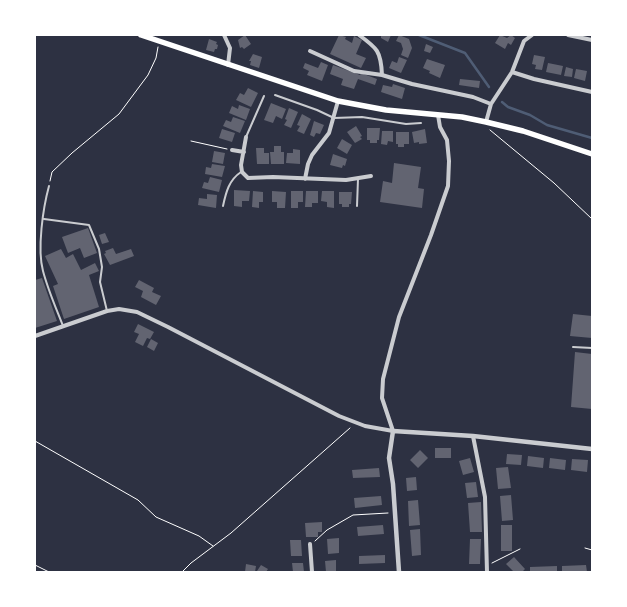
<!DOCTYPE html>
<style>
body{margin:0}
#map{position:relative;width:627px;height:607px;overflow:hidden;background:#2d3142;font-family:Jost,sans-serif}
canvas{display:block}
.frame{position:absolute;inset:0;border:36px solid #fff;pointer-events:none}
</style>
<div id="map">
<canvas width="627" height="607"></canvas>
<div class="frame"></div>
</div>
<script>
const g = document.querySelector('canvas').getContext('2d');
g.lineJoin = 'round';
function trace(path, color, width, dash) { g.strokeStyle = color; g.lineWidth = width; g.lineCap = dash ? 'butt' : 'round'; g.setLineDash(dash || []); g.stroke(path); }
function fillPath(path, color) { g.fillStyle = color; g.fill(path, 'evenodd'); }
const stream = new Path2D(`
 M419,35l46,18 24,34
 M502,102l6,5 22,8 17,10 45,13`);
const building = new Path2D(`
 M245,35l6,9 -7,5 -2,-2 -2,1 -2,-8z
 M339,35l7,2 -1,2 7,4 2,-7 8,4 -6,14 10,4 -5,10 -31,-14z
 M379,35h12l-3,7 -7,-4v-2z
 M399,35l10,4 3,9 -4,10 -7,-3 2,-6 -2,-6 -5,-2z
 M500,35l7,3 4,-3 4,3 -4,7 -3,-2 -3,6 -10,-6z
 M209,39l8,3 -1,2 2,1 -1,4h-2l-1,3 -8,-2z
 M426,44l7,3 -3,6 -6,-2z
 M253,54l9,3 -3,11 -9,-3 1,-4h-2z
 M534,55l11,2 -3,13 -7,-1 1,-4 -4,-1z
 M399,57l8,3 -6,13 -12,-5 3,-7 5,2z
 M427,59l18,6 -5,13 -11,-5 1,-2 -7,-3z
 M321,62l7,3 -6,16 -15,-6 2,-4 -6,-3 2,-5 13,5z
 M548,63l15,3 -2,9 -15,-3z
 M333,65l27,10 1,-2 16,6 -2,6 -17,-6 -4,10 -13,-4 2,-6 -13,-5z
 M566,67l7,2 -1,8 -8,-1z
 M576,69l11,2 -2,10 -11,-3z
 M460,79l20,2 -1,7 -20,-3z
 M393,84l12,4 -3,11 -21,-7 2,-7 9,2z
 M248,88l10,5 -7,14 -15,-7 4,-7 4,2z
 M271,103l15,6 -4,10 -6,-3 -3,7 -9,-3z
 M239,105l11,4 -4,11 -17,-7 3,-7 6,3z
 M289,108l9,4 -7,16 -7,-3 3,-5 -2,-1z
 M302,114l9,5 -7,15 -7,-3 3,-5 -3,-1z
 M233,117l12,4 -5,12 -17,-7 3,-6 5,2z
 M314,121l10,4 -4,9 -4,-1 -2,4 -4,-2z
 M356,126l6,10 -2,1 2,2 -7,4 -8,-11z
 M367,128h13l-1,12h-2v3h-7v-3h-3z
 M222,129l13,4 -3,9 -13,-4z
 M425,129l2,14 -8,1v-2l-5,1 -2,-11z
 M382,131h11v11l-5,-1 -1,4 -6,-1z
 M396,132h13v12h-5v3h-6v-3h-2z
 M342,139l10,6 -5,9 -10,-6z
 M274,146h7v6h3v12h-13l-1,-12h4z
 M256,148h8v5h5v11h-12z
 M293,149l7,1v14l-14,-1 1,-10h6z
 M214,151l11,2 -2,11 -11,-2z
 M333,154l14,5 -2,7 -2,-1 -1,3 -12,-3z
 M394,163l27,4 -3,21 6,1 -2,19 -42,-6 3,-21 9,2z
 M212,164l13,2 -3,11 -17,-3 1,-7 5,1z
 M210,177l12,3 -3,12 -17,-4 2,-6 4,1z
 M234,190l16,1 -1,10h-7v6l-8,-1z
 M253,191l10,1v10h-4v6l-7,-1z
 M272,191l14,1 -1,16h-8v-6h-5z
 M291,191h12v11h-5v6h-7z
 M306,191h12v12h-6v4h-7z
 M322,191h12v17l-7,-1v-5l-6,-1z
 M339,192h13l-1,12h-2v3h-7v-3h-3z
 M207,194l10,1 -1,13 -18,-3 1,-7 8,1z
 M88,228l9,25 -13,5 -4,-10 -12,5 -6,-16z
 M105,233l4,9 -7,2 -3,-9z
 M113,248l3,6 15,-5 3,7 -24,9 -6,-11 2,-1 -1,-2z
 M61,249l5,9 7,-4 8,16 14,-7 4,8 -10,4 10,32 -35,12 -11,-33 5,-2 -13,-28z
 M42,278l15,43 -22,7v-48z
 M139,280l15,8 -2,4 9,4 -5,9 -15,-8 2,-6 -8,-4z
 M573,314l19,2v22l-22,-2z
 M138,324l16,8 -4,7 -3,-1 -4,8 -8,-4 4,-8 -5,-2z
 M151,339l7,4 -4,8 -7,-4z
 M575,352l17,2v55l-21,-2z
 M435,448h16v10h-16z
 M420,450l8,8 -10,10 -8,-8z
 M507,454l15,1 -1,10 -15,-1z
 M528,456l16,2 -1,10 -16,-2z
 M470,458l4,14 -11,3 -4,-14z
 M550,458l16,2 -1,10 -16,-2z
 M572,459l16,1 -1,12 -16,-2z
 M508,467l3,21 -13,1 -2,-21z
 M379,468l1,9 -27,1 -1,-8z
 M416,477l1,13 -10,1 -1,-13z
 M476,482l2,15 -11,1 -2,-15z
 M511,495l2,25 -11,1 -2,-25z
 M381,496l1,9 -27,3 -1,-10z
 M418,500l2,25 -11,1 -1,-25z
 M481,502l1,30h-12l-2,-29z
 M322,522v10h-4v5h-12l-1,-14z
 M383,525l1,9 -26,2 -1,-9z
 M501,525h11v26h-11z
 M420,529l1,26 -9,1 -2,-26z
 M339,538v15l-11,1 -1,-15z
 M470,539h11l-1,25h-11z
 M290,540h11l1,16h-11z
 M385,555v8l-26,1v-8z
 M514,557l11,12 -3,3h-8l-8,-8z
 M336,560v12h-10l-1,-11z
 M292,563h11l1,9h-11z
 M246,564l10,2 -1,6h-10z
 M261,565l7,4 -2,3 -9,-1z
 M586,565l1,7h-25v-6z
 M557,566v6h-27v-5z`);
const path = new Path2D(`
 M490,130l64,53 38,36
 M191,141l36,8
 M50,181l2,-9 20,-19 47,-39 29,-39 8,-17 2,-11
 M35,441l103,59 18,17 43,19 14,10
 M315,541l12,-11 26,-15 35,-2
 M585,548l7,2
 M492,563l28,-14
 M35,565l14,7
 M182,572l9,-9 40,-30 119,-105`);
const service = new Path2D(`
 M275,95l42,15 17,8 28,-1 44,7 15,-1
 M246,137l18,-41
 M49,186c-6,22 -12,63 -6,85 5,19 13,37 20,55
 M223,206c3,-14 6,-26 18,-34
 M357,206l1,-27
 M44,219l45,6 10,24 3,18 -2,15 7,29
 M573,347l19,1`);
const minor = new Path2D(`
 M224,35l6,13 -2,17
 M359,35c18,13 22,16 23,40
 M568,35l24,5
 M310,51l44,20 28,4 30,9 61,13 18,7
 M512,72l22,7 58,13
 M486,122l5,-18 21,-32 12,-31 8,-6
 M246,137l-5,28 1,7 6,6 25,-1 73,3 25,-4
 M232,150l12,2
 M305,179l3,-15 4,-9 17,-22 9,-32
 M35,336l72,-25 12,-2 18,3 31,15 171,89 26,10 28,5 -11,-33 1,-19 16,-62 32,-82 17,-49 1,-25 -2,-21 -7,-13 -2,-12
 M473,436l12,61 2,75
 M310,544l2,28`);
const tertiary = new Path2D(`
 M399,572l-6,-88 -4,-26 4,-27 80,5 119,13`);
const primary = new Path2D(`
 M141,35l197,66 48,9 76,7 24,5 37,9 69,23`);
trace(stream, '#4f5d75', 2.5);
fillPath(building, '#626471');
trace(path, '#fff', 1);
trace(service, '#caccd0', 2);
trace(minor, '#caccd0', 4);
trace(tertiary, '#caccd0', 4.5);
trace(primary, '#fff', 5.5);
</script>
